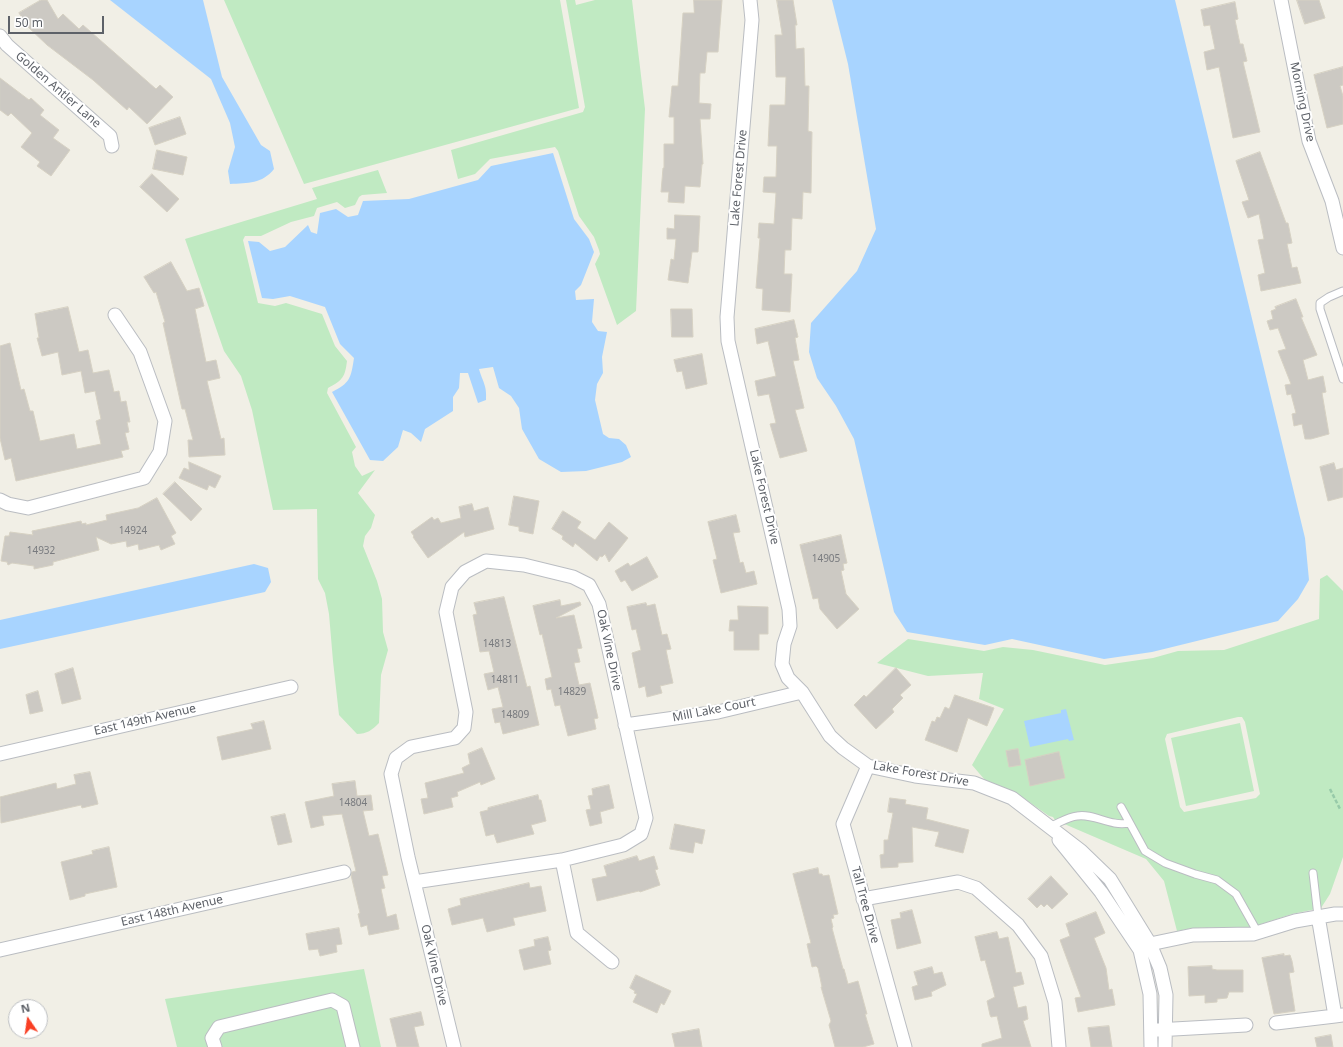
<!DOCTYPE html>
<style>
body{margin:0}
#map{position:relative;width:1343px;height:1047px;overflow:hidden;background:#f1efe6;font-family:"Noto Sans",sans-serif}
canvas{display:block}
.north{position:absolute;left:8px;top:999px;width:40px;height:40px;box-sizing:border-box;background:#fff;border:1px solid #bec0c3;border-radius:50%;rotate:347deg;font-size:11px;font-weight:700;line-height:16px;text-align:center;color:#5d6168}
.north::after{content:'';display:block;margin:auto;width:14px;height:18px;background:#f93f24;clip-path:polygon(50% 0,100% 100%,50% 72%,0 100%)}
.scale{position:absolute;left:8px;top:16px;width:96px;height:18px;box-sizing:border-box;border:2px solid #5d6168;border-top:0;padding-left:5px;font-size:12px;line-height:14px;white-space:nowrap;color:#5d6168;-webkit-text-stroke:3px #fff;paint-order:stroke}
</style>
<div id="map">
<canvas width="1343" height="1047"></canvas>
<div class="north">N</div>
<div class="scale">50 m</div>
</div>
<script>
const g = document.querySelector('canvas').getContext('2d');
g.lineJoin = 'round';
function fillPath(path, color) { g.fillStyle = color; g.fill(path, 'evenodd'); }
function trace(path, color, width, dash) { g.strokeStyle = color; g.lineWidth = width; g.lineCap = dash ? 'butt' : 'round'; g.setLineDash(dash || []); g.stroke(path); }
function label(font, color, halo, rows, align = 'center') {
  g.font = font + ' "Noto Sans",sans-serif'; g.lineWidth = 4; g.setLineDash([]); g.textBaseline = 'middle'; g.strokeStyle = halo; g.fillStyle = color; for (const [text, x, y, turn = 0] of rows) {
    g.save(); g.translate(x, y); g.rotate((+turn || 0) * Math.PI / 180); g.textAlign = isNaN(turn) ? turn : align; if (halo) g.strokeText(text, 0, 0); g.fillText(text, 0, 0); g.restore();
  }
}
const green = new Path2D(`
 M224,0h336l19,108 -275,76z
 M566,0h9l1,5 19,-5h37l13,109 -9,202 -19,14 -22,-61 5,-10 -1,-4 -5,-13 -15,-21 -21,-65 -3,-4 -65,12 -15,15 -17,5 -7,-29 132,-38 2,-5z
 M378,170l9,23 -25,2 -3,2 -4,8 -10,3 -8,-6 -20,6 -3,8 -23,6 -30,14h-16l-2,4 15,63 17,3 11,-3 36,11 13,32 12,15c-2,16 -4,19 -19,27l-1,5 29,54 -4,5 3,14 7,10 13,-6 -17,23 17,22 -4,13 -6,8 -2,10 14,35 5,18 1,33 5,18 -7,25 -2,48c-7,7 -12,11 -22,11l-18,-19 -6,-54 -4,-47 -4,-21 -7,-14 -1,-70 -44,1 -21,-100 -11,-34 -17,-25 -39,-112 132,-40 -5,-11z
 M1327,575l16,16v266l-13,37 -9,14 -29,6 -40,13 -59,1 -16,3 -13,-50 -18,-22 -91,-39 -2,-3 -4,-1 -34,-24 -30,-12 -13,-15 32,-56 -25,-10 4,-26 -55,3 -51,-13 31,-24 76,12 19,-4 30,3 72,15 48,-7 25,-7 46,-1 95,-31 1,-40zM1238,717h4l3,5 15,72 -4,4 -72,14 -4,-5 -15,-68 2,-5z
 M1240,723l14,68 -68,15 -15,-68z
 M364,969l17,78h-204l-12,-48z`);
const water = new Path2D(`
 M110,0h93l19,77 39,68 9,6 4,18c-12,15 -26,14 -44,15l-2,-13 7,-24 -5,-24 -19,-44z
 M832,0h343l130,538 4,42 -11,19 -20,22 -126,31 -48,7 -92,-20 -27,6 -78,-13 -13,-20 -40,-173 -18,-33 -19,-28 -8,-26 2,-29 46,-52 19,-42 -28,-165z
 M553,153l21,66 15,20 5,13 -13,33 -6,6 1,9 18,-1 -2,23 6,9 9,1 -5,25 1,16 -6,11 -2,16 8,34 6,4 10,1 7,6 5,12 -9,5 -36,9 -25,1 -22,-13 -17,-30 -3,-21 -8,-12 -12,-8 -6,-21 -14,2c4,14 8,16 7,31l-8,3 -10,-30h-8l-1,15 -6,9v14l-28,18 -4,13 -10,-9 -8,-3 -5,17 -15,14 -13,-1 -38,-68c18,-9 19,-14 22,-34l-14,-14 -15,-37 -35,-11 -17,3 -11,-1 -14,-57 11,1 11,9 15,-4 23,-22 3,7 6,2 3,-21 16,-4 12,8 10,-2 5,-14 46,-2 69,-19 13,-14z
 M254,564l14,4 3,14 -6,10 -265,57v-29z
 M1066,709l8,31 -5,1 -1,-2 -38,8 -6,-26 37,-8v-3z`);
const building = new Path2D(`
 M41,0h6l11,19 5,-5 16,15 4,-4 73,64 4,-4 13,12 -26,27 -18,-17 -2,3 -34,-30 -46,-35 -20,-19 -8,-13z
 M694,0h28l-4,52h-11l-2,21h-5l-1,30 12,1 -1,15h-10l3,45h-1l-2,23 -15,-1 -1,17 -16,-1 1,-10h-8l2,-24h1v-24h10v-27h-5l3,-31h6l5,-73h11z
 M777,0h16l4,25h-2l1,24 8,-1 1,38h4l-1,45 4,1 -1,61 -8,-1 -1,27 -10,-1 -1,32h-6l-1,24h8l-2,38 -28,-2 1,-21 -7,-1 4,-50h-2l1,-15 15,1 2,-31 -13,-1 1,-15h12l1,-31h-9l2,-41h15l1,-28h-10l-1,-42h7z
 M1297,0h22l6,18 -20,6z
 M1235,2l3,17 -3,1 5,24h3l4,17 -4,1 17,70 -27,6 -14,-71 -12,3 -3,-18 11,-3 -5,-24 -6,1 -3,-16z
 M1343,67v18l-3,1 3,10v28l-16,4 -13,-53z
 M0,78l29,22 2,-2 13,12 -4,5 19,15 -6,8 17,12 -19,26 -14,-10 3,-4 -19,-15 11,-14 -21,-20 -3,3 -8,-6z
 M180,117l6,17 -31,11 -6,-17z
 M157,150l30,7 -4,18 -30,-6z
 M1260,152l26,71h2l4,20 -5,1 5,24 5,-1 4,16 -40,8 -3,-16 7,-2 -7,-33 6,-1 -5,-25 -11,4 -6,-16 7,-2 -13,-39z
 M152,174l27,25 -12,13 -27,-25z
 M675,215l25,1 -2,36h-6l-4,31 -20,-3 3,-21 3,1 2,-21h-9v-11l7,1z
 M171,262l16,29 12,-3 5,18 -9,3 11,53 10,-2 4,18 -13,3 14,58 3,-1 1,17 -36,2 -1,-17h5l-8,-31h-3l-19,-86 2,-1 -9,-30 -2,1 -10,-16z
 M1296,299l7,18h-2l16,38 -14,5 5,20 15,-4 3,16 -4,1 7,41 -18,5h-6l-3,-15 -8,2 -2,-12 4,-1 -5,-19 -4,1 -2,-10 6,-1 -13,-33 8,-2 -8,-21 -8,2 -3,-9 6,-2 -2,-8 5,-2 -1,-2z
 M68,307l11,45 9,-2 5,23 16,-3 5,22 5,-1 2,11 5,-1 4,21h-3l2,10 -4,1 4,16 -8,2 2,6 -107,24 -5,-23 -6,2 -5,-22v-92l10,-3 11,47 3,-1 6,22h3l7,30 34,-7 3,15 24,-5 -5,-23 5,-2 -6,-28 -10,2 -4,-22 -19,4 -4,-23 -16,4 -5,-18h2l-4,-24z
 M671,309h21l1,28h-21z
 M794,320l4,17 -3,1 4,22 -6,1 11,47 -9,2 12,41 -27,7 -10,-34 6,-1 -7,-29 -11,2 -3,-15 21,-5 -8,-35 -11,3 -2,-15z
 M702,354l5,30 -21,5 -4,-18 -5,1 -3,-12z
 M189,462l32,14 -6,12 -6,-3 -2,5 -28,-12 5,-10 5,2z
 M1334,463l2,7 7,-2v29l-15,4 -8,-34z
 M175,482l27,27 -11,12 -28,-27z
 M514,496l25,5 -6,33 -14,-3v-4l-10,-2z
 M157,498l19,35 -5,3 4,8 -14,6 -2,-5 -20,5 -1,-6 -11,3 -1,-6 -15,3 -15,-7 3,13 -46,12v3l-19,4v-3l-22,-3 -4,2 -1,-3 -6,-1 4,-25h4l1,-4 23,3 -1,-4 49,-10 1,3 4,-1v2l21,-5 -1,-5 32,-7z
 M472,504l2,7 14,-4 6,22 -29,8 -1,-5 -36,26 -15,-21 1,-1 -3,-4 21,-15 2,3 4,-2 3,5 20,-5 -2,-11z
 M563,511l18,11 -4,6 18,12 14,-18 19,16 -19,24 -4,-8 -3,3 -2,-1 -3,5 -22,-18 -2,4 -11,-8 1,-3 -11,-7z
 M736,515l4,17 -7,1 7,30 3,-1 3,11 8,-2 3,13 -36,9 -8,-33 4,-1 -9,-37z
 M841,535l6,28 -4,1 1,6 -3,1 5,23 13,15 -22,20 -17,-20 -2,-11 -5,1 -13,-54z
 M647,557l11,20 -26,14 -7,-11 -4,2 -6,-11 13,-8 2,3z
 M504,597l23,90 3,-1 9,39 -36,9 -3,-12 -5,1 -3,-14 11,-2 -5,-20 -10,3 -4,-16 10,-2 -5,-21 -9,1 -7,-37 4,-1 -3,-11z
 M560,600l1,6 19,-4 1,3 -25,13 18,-3 8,33 -5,1 3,13 -6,1 5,22 11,-2 8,35 -4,1 2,10 -28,7 -8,-31 -5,1 -4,-17 -4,1 -2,-11 7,-2 -10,-43 -2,1 -7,-29z
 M646,603l1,3 8,-2 7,31 5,-1 4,15 -5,1 7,33 -13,3 2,7 -15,4 -2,-11 -6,2 -7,-35 9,-3 -5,-21 -4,1 -5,-23z
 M738,606l30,1v27h-9v16h-25v-19h-5l1,-11h8z
 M73,668l8,31 -19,5 -7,-30z
 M896,668l15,17 -11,10 3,3 -11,11 2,3 -18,17 -22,-24 10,-10 2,2z
 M38,691l5,20 -13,3 -4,-19z
 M955,695l39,13 -7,18 -19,-8 -11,34 -32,-12 7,-19 3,1 2,-5 3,1 5,-11 4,2z
 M264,721l7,28 -49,11 -5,-23 36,-8 -2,-5z
 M482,748l13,31 -14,6 -1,-3 -23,10 1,4 -7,2 2,9 -29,7 -3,-15 7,-1 -3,-15 39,-10 -2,-5 8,-4 -2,-10z
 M1018,749l3,16 -12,2 -3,-16z
 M1059,752l6,26 -35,8 -5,-26z
 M90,772l8,32 -16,4 -1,-3 -80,18 -1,-26 56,-14 1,6 19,-5 -2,-9z
 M355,781l2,15 14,-1 2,15 -10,1 6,25 9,-2 10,41 -6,1 3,12 -4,1 6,28 9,-3 3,15 -30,6 -2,-10 -6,2 -3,-13 2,-1 -9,-38 1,-3 4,-1 -14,-57 -20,2 2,9 -13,3 -6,-26 29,-6 -2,-12z
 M609,785l5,23 -14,4 2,11 -12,3 -4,-16 5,-1 -3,-13 5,-1 -1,-6z
 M538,795l1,5h2l5,21 -15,4 3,9 -37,9 -3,-9 -8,2 -6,-24 8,-2v-2z
 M890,798l16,2 -1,4 23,4 -2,11 43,11 -6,23 -28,-7 4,-14 -27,-5 1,35 -15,1v4l-17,1 -1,-13 4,-1v-14h4l5,-27 -5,-1z
 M285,814l7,28 -14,3 -7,-28z
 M675,824l30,6 -3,14 -7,-2 -2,11 -23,-4z
 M109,847l8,40 -32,7v2l-15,4 -9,-38 32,-8 -1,-3z
 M637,856l2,5 15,-5 4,13 -3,1 5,15 -20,7 -1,-1 -42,10 -5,-22 15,-3 -3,-10z
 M818,868l1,6h3l1,2 6,-1 9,39 -5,1 1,3 -3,1 2,8 -1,1 11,41h1l4,15 10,-3 9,33h-2l9,30 -11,3h-28l-6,-22 2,-4 -10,-34h1l-4,-19 -2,-2 -4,1 -5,-23 4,-1 -18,-69z
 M1051,876l17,18 -16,15 -5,-5 -3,3 -3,-3 -4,4 -9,-9z
 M529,883l1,5 11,-2 5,25 -33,7 2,7 -28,7 -4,-14 -31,7 -4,-16 13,-4 -1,-6z
 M912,910l9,33 -24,6 -6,-29 10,-2 -1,-5z
 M1096,912l9,21 -11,5 12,30 3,22 3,-1 3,16 -37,7 -3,-14 6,-1 -21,-57 10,-4 -4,-12z
 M339,928l3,16 -6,1 1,7 -17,4 -2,-7 -9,1 -3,-16z
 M997,932l2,7 9,-2 8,36 5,-1 3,12 -11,3 5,21 8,-2 2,13 -5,2 8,26h-49v-3l20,-6 -5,-22 -6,1 -1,-2 -3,-14 8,-4 -10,-37 -4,1 -6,-24z
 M548,937l3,13 -3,1 3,13 -27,6 -5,-20 16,-4 -1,-6z
 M1284,954v2l6,-1 2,6 2,11 -5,1 6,38 -21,3 -12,-56z
 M1212,966v3l5,1h26v22h-14l-2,6 -10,1v3l-12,1v-8l-16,1 -1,-29z
 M932,967l2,7 8,-2 4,13 -15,7 1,4 -17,4 -3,-13 6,-2 -4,-13z
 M636,975l35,16 -7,14 -3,-2 -4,10 -24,-11 4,-8 -3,-1 1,-2 -5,-3z
 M421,1012l3,13 -10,2 5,20h-22l-7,-28z
 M1109,1026l3,21h-21l-3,-19z
 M699,1029l3,18h-27l-3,-13z
 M1331,1035l2,12h-16l-2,-9z`);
const path = new Path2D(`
 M1330,789l10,20`);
const lane = new Path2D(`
 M1343,291l-14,6 -9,6v6l23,70
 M1121,807l24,44 20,12 30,11 22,6 19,14 22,39
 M1051,826c8,-3 17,-9 26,-10 17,-3 33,11 52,7
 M1313,873l5,43`);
const street = new Path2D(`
 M750,0l2,20 -25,297 1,24 61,268 1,17 -6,18 -2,20 6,14 14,14 28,44 13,12 25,18 47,10 59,7 38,15 69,53 29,28 40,65 10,24 6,27 -1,52
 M1281,0l28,141 23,60 11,47
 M0,36l7,9 103,91 2,10
 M0,500l8,4 20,4 116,-30 16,-26 5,-31 -25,-69 -25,-37
 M625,725l93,-13 84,-20
 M0,754l291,-67
 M868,766l-25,58 62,223
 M1059,840l42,52 39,58 10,44 1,53
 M562,860l15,73 35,29
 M414,882l148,-22 61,-15 18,-11 5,-16 -47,-214 -10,-19 -16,-8 -49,-12 -38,-4 -21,11 -13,15 -6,25 20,100 -2,16 -9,10 -44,9 -15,11 -5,16 17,83 46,190
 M863,899l95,-17 18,6 42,37 23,31 14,46 4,45
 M1318,916l17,100 8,-1
 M1150,944l43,-9 60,-1 42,-13 40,-7h8
 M0,950l344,-78
 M1276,1023l59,-7
 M1156,1030l90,-5
 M215,1047l-3,-9 7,-11 113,-27 11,6 10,41`);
const numberNames = [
 ["14924",133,531],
 ["14932",41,551],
 ["14905",826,559],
 ["14813",497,644],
 ["14811",505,680],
 ["14829",572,692],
 ["14809",515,715],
 ["14804",353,803]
];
const streetNames = [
 ["Golden Antler Lane",58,90,41],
 ["Morning Drive",1302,102,78],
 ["Lake Forest Drive",739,178,-85],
 ["Lake Forest Drive",764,497,77],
 ["Oak Vine Drive",609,650,78],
 ["Mill Lake Court",714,710,-11],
 ["East 149th Avenue",145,720,-13],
 ["Lake Forest Drive",921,774,10],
 ["Tall Tree Drive",865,905,75],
 ["East 148th Avenue",172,911,-13],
 ["Oak Vine Drive",434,965,77]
];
fillPath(green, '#c0eac2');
fillPath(water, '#a8d4ff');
fillPath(building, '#ccc9c3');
trace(building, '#d6d1c3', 1);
trace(lane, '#babdc2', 9);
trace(street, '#babdc2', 15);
trace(path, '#97caa9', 2.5, [4, 2]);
trace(lane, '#fff', 7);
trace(street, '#fff', 13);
label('10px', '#797b7f', null, numberNames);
label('12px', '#5d6168', '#fff', streetNames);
</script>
